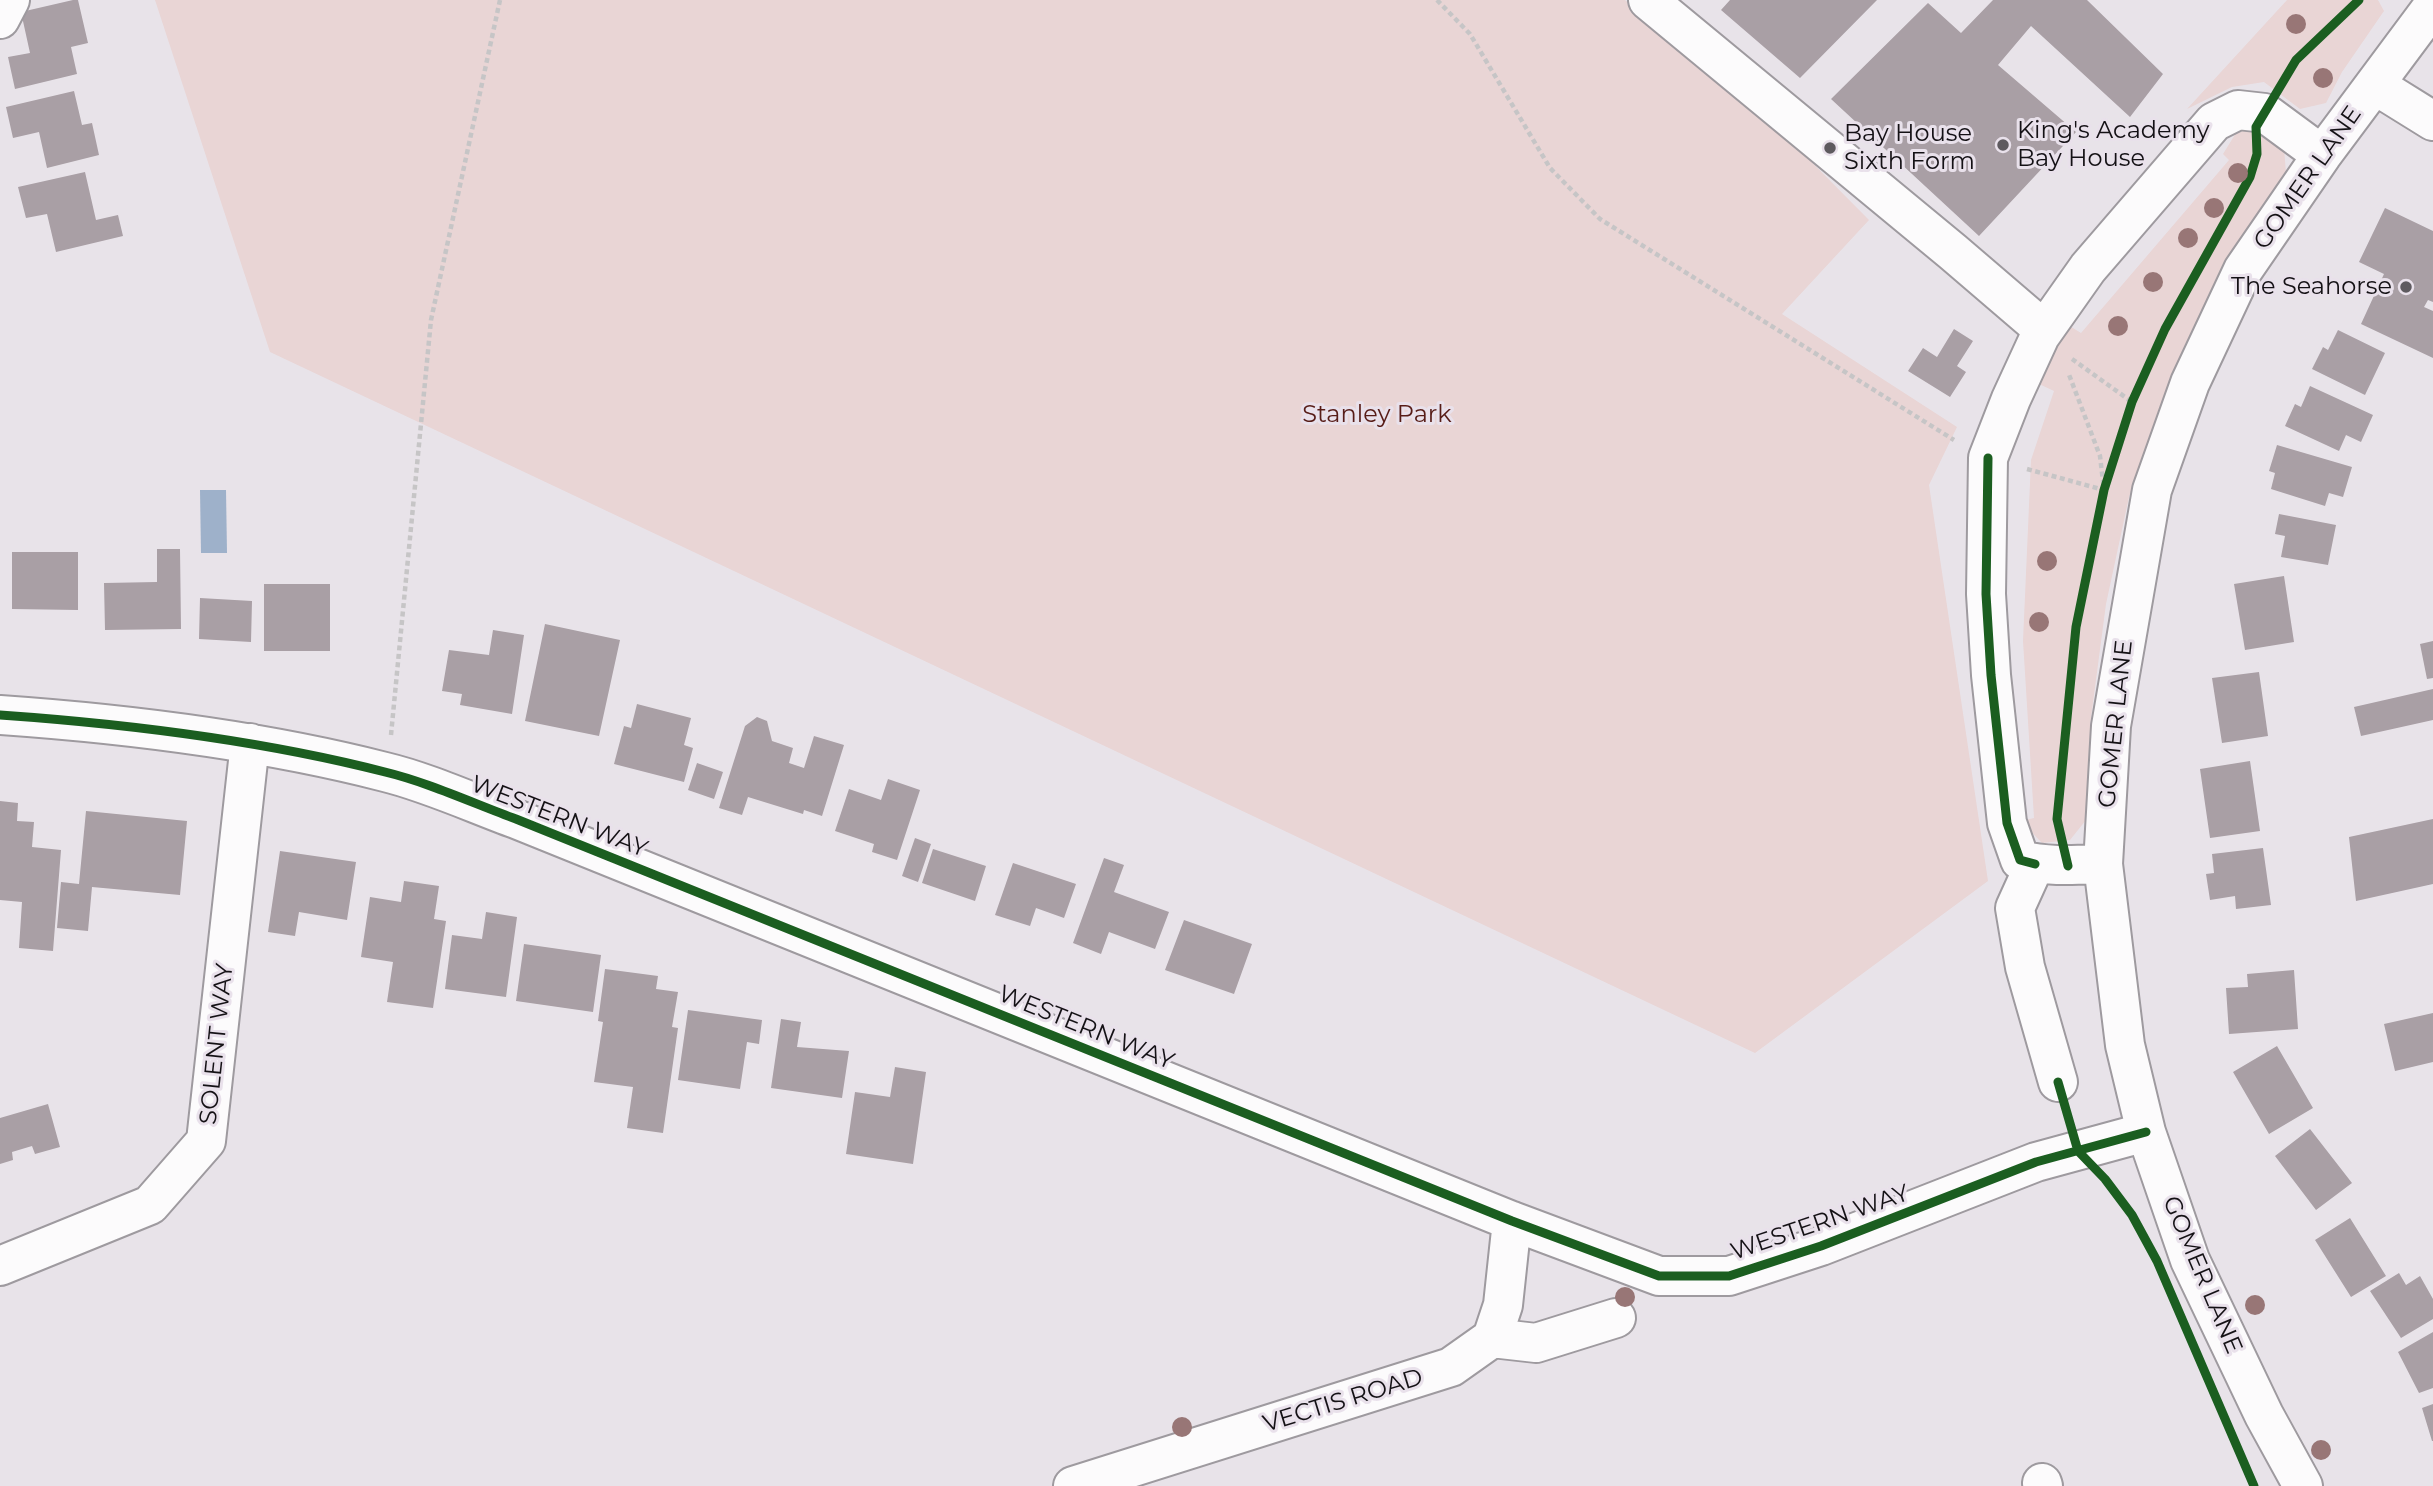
<!DOCTYPE html>
<style>
body{margin:0}
canvas{display:block;background:#e8e3e9}
</style>
<canvas width="2433" height="1486"></canvas>
<script>
const g = document.querySelector('canvas').getContext('2d');
g.lineJoin = 'round';
function fillPath(path, color) { g.fillStyle = color; g.fill(path, 'evenodd'); }
function trace(path, color, width, dash) { g.strokeStyle = color; g.lineWidth = width; g.lineCap = dash ? 'butt' : 'round'; g.setLineDash(dash || []); g.stroke(path); }
function label(font, color, halo, rows, align = 'center') {
  g.font = font + ' Montserrat,sans-serif'; g.lineWidth = 6; g.setLineDash([]); g.textBaseline = 'middle'; g.strokeStyle = halo; g.fillStyle = color; for (const [text, x, y, turn = 0] of rows) {
    g.save(); g.translate(x, y); g.rotate((+turn || 0) * Math.PI / 180); g.textAlign = isNaN(turn) ? turn : align; if (halo) g.strokeText(text, 0, 0); g.fillText(text, 0, 0); g.restore();
  }
}
const green = new Path2D(`
 M155,0h1470l141,116 103,104 -87,94 175,113 -28,58 59,396 -233,172 -1485,-701z
 M2287,0h91l6,11 -42,61 -16,31 -26,6 -36,-27 -32,5 -45,22z
 M2256,127l28,21 2,25 -31,47 -55,93 -46,113 -25,71 -23,107 -16,121v90l-20,25 -28,3 -21,-22 13,-3 -11,-177 8,-181 23,-69 -15,-7 5,-20 24,-39 13,8 148,-173 -6,-6 13,-21z`);
const water = new Path2D(`
 M200,490h26l1,63h-26z`);
const building = new Path2D(`
 M73,0h5l10,43 -17,4 6,27 -62,15 -7,-32 22,-4 -9,-41z
 M1730,0h147l-77,78 -79,-68z
 M1993,0h94l76,74 -33,43 -99,-91 -33,39 78,67 -97,104 -148,-137 97,-96 33,30z
 M74,91l8,34 10,-2 7,32 -52,13 -8,-36 -26,6 -7,-31z
 M85,172l11,48 22,-5 5,21 -67,16 -9,-38 -21,4 -8,-31z
 M2385,208l48,23v71l-5,-2 -4,7 9,4v47l-72,-34 23,-50 -25,-12z
 M1954,329l19,12 -16,25 9,6 -16,25 -42,-26 15,-23 14,9z
 M2338,330l47,23 -20,42 -53,-26 11,-22 5,3z
 M2310,386l63,29 -12,27 -15,-7 -7,16 -54,-25 10,-22 6,3z
 M2277,445l75,22 -9,30 -14,-4 -4,13 -54,-17 4,-16 -6,-2z
 M2279,514l57,11 -8,40 -47,-8 4,-21 -10,-2z
 M157,549h23l1,80 -76,1 -1,-47 53,-1z
 M12,552h66v58l-66,-1z
 M2284,576l10,66 -49,8 -11,-66z
 M264,584h66v67h-66z
 M200,598l52,3 -1,41 -52,-3z
 M545,624l75,16 -21,96 -74,-15z
 M493,630l31,5 -12,79 -52,-9 2,-11 -20,-3 7,-41 40,5z
 M2433,641v37l-6,1 -7,-35z
 M2259,672l9,64 -46,7 -10,-65z
 M2433,689v31l-72,16 -7,-29z
 M637,704l54,14 -7,27 9,3 -9,34 -70,-18 10,-38 7,2z
 M757,717l10,4 5,20 21,7 -4,15 15,5 10,-32 30,9 -22,71 -18,-6 -1,4 -55,-17 -6,18 -23,-7 26,-82z
 M2250,761l10,70 -50,7 -10,-69z
 M697,763l26,9 -9,27 -26,-9z
 M888,779l32,11 -23,70 -25,-8 2,-8 -39,-13 14,-42 32,11z
 M0,801l18,2 -1,18 17,1 -2,25 29,3 -8,101 -34,-3 3,-46 -22,-2z
 M86,811l101,10 -7,74 -88,-8 -4,44 -31,-3 4,-46 18,2z
 M2433,819v65l-77,17 -7,-64z
 M915,838l16,6 -13,38 -16,-6z
 M2263,848l8,57 -35,4 -1,-13 -25,4 -4,-26 8,-1 -2,-19z
 M933,849l53,17 -11,35 -53,-18z
 M280,851l76,11 -9,58 -48,-8 -4,24 -27,-4z
 M1104,858l20,7 -10,27 55,20 -14,37 -46,-17 -8,22 -28,-11z
 M1013,863l63,21 -12,34 -28,-10 -6,18 -35,-11z
 M404,881l35,5 -5,33 12,2 -13,87 -46,-6 6,-40 -32,-5 9,-60 31,5z
 M486,912l31,5 -11,80 -61,-8 7,-54 30,4z
 M1184,920l68,24 -18,50 -69,-24z
 M524,944l77,11 -8,57 -77,-11z
 M605,969l53,7 -2,13 22,3 -6,35 6,1 -15,105 -36,-5 6,-41 -39,-5 9,-60 -5,-1z
 M2294,970l4,59 -69,5 -3,-46 22,-1 -1,-13z
 M688,1010l74,10 -3,24 -12,-2 -7,47 -62,-9z
 M2433,1013v49l-38,9 -11,-47z
 M781,1019l20,3 -4,25 52,4 -7,47 -71,-10z
 M2277,1046l36,62 -44,26 -36,-62z
 M895,1067l31,5 -13,92 -67,-10 9,-62 35,5z
 M48,1104l12,43 -25,7 -3,-8 -20,6 1,8 -13,4v-46z
 M2310,1129l42,54 -36,27 -41,-54z
 M2350,1218l36,58 -35,21 -36,-57z
 M2399,1273l7,12 14,-9 13,23v20l-32,19 -31,-47z
 M2433,1332v56l-14,5 -21,-41z
 M2433,1404v37h-1l-10,-33z`);
const path = new Path2D(`
 M1437,0l33,34 80,134 50,51 354,221
 M2072,359l60,43
 M2027,469l77,21 -4,-34 -32,-84
 M391,735l40,-415 69,-320`);
const minor = new Path2D(`
 M1648,0l305,252 91,78
 M0,19l10,-19
 M2375,85l58,36
 M0,715c129,9 260,25 385,57 42,10 90,32 131,47l996,402 147,55h70l92,-30 215,-84 110,-30
 M2035,864l-20,44 10,59 33,115
 M2103,864c-28,1 -56,3 -83,-4l-13,-37 -16,-148 -5,-81 2,-136 23,-59 29,-63 48,-68 126,-146 24,-12 27,3 57,42
 M0,1266l150,-61 56,-64 44,-398
 M1492,1338l44,5 80,-25
 M2042,1483l1,3
 M1073,1486l378,-119 41,-29 11,-33 9,-84
 M2303,1486l-39,-71 -74,-155 -44,-128 -21,-87 -22,-181 8,-138 41,-236 38,-107 53,-113 79,-115 111,-149`);
const cycleway = new Path2D(`
 M1988,458l-2,136 5,81 16,148 13,37 15,4
 M0,715c129,9 260,25 385,57 42,10 90,32 131,47l996,402 147,55h70l92,-30 215,-84 110,-30
 M2068,866l-11,-47 19,-192 28,-137 28,-88 33,-73 85,-152 7,-23 -1,-27 40,-67 63,-60
 M2058,1082l20,69 27,28 27,36 25,46 97,225`);
const trees = [
 [2296,24],
 [2323,78],
 [2238,173],
 [2214,208],
 [2188,238],
 [2153,282],
 [2118,326],
 [2047,561],
 [2039,622],
 [1625,1297],
 [2255,1305],
 [1182,1427],
 [2321,1450]
];
const markers = [
 [2003,145,7,"#5e5a5f"],
 [1830,148,7,"#5e5a5f"],
 [2406,287,7,"#5e5a5f"]
];
const poiNames = [
 ["King's Academy",2017,131],
 ["Bay House",2017,159],
 ["Bay House",1844,134],
 ["Sixth Form",1844,162],
 ["The Seahorse",2392,287,"right"]
];
const streetNames = [
 ["GOMER LANE",2308,178,-55],
 ["GOMER LANE",2116,724,-84],
 ["WESTERN WAY",559,817,21],
 ["WESTERN WAY",1086,1028,22],
 ["SOLENT WAY",217,1044,-84],
 ["WESTERN WAY",1820,1223,-19],
 ["GOMER LANE",2202,1275,67],
 ["VECTIS ROAD",1343,1401,-17]
];
const parkNames = [
 ["Stanley Park",1377,415]
];
fillPath(green, '#e9d5d5');
fillPath(water, '#9eb1ca');
fillPath(building, '#a99fa5');
trace(minor, '#9e9a9f', 42);
trace(path, '#c6c5c6', 4.5, [5, 3.5]);
trace(minor, '#fcfbfc', 38);
trace(cycleway, '#1b5e20', 9);
g.fillStyle = '#987676';
for (const [x, y] of trees) { g.beginPath(); g.arc(x, y, 10, 0, 2 * Math.PI); g.fill(); }
for (const [x, y, r, color] of markers) { const dot = new Path2D(); dot.arc(x, y, r, 0, 2 * Math.PI); g.fillStyle = color; g.fill(dot); trace(dot, '#e9e1eb', 2.5); }
label('24px', '#141115', '#e9e1eb', poiNames, 'left');
label('24px', '#141115', '#e9e1eb', streetNames);
label('24px', '#571c17', '#e9e1eb', parkNames);
</script>
